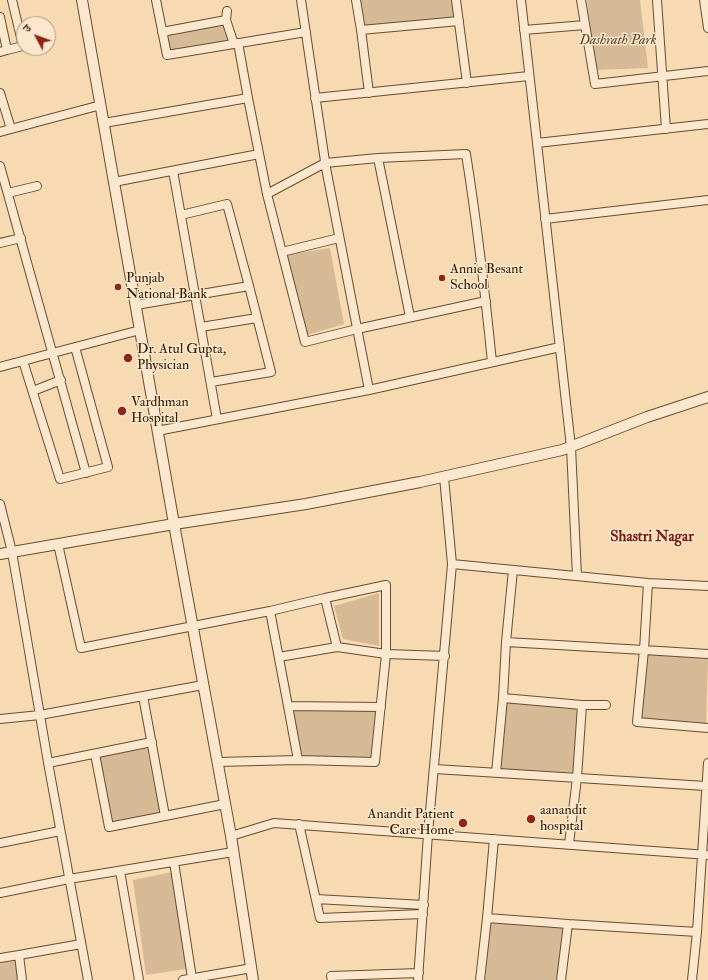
<!DOCTYPE html>
<meta charset="utf-8">
<style>
body{margin:0}
#map{position:relative;width:708px;height:980px;overflow:hidden;background:#f7dab2;font-family:"IM FELL Double Pica","Noto Serif Devanagari",serif}
canvas{display:block}
.north{position:absolute;left:16px;top:16px;width:40px;height:40px;box-sizing:border-box;background:#fae7cd;border:1px solid #aa977d;border-radius:50%;rotate:311deg;font-size:11px;font-weight:700;line-height:16px;text-align:center;color:#332005}
.north::after{content:'';display:block;margin:auto;width:14px;height:18px;background:#8f2418;clip-path:polygon(50% 0,100% 100%,50% 72%,0 100%)}
</style>
<div id="map">
<canvas width="708" height="980"></canvas>
<div class="north">उ</div>
</div>
<script>
const g = document.querySelector('canvas').getContext('2d');
g.lineJoin = 'round';
function fillPath(path, color) { g.fillStyle = color; g.fill(path, 'evenodd'); }
function trace(path, color, width, dash) { g.strokeStyle = color; g.lineWidth = width; g.lineCap = dash ? 'butt' : 'round'; g.setLineDash(dash || []); g.stroke(path); }
function label(font, color, halo, rows, align = 'center') {
  g.font = font + ' "IM FELL Double Pica",serif'; g.lineWidth = 3; g.setLineDash([]); g.textBaseline = 'middle'; g.strokeStyle = halo; g.fillStyle = color; for (const [text, x, y, turn = 0] of rows) {
    g.save(); g.translate(x, y); g.rotate((+turn || 0) * Math.PI / 180); g.textAlign = isNaN(turn) ? turn : align; if (halo) g.strokeText(text, 0, 0); g.fillText(text, 0, 0); g.restore();
  }
}
const green = new Path2D(`
 M360,0h91l3,18 -89,8z
 M587,0h53l8,68 -53,2z
 M224,24l6,18 -60,9 -4,-17z
 M330,248l14,76 -37,11 -21,-80z
 M379,593v53l-36,-7 -9,-33z
 M647,654l61,4 -2,66 -65,-6z
 M507,702l70,6 -3,67 -73,-6z
 M293,710l84,1 -6,48 -70,-3z
 M147,748l13,65 -48,10 -12,-66z
 M173,872l13,97 -40,6 -13,-95z
 M491,922l73,5 -7,53h-72z
 M15,961l3,19h-18v-17z`);
const minor = new Path2D(`
 M156,0l11,55 139,-23
 M301,0l25,168 43,222
 M356,0l5,30 98,-9
 M456,0l11,83
 M521,0l50,447 6,129
 M581,0l14,84 113,-13
 M657,0l9,129
 M704,0l4,28
 M0,17l7,33 -7,2
 M226,20l1,-9
 M361,30l8,63
 M524,30l61,-5
 M162,32l64,-12 8,24
 M7,50l16,-4 -11,-46
 M0,93l11,36
 M248,98l19,96
 M315,98l214,-22
 M104,123l144,-25 -10,-55
 M0,132l101,-27
 M537,143l171,-19
 M378,158l32,159
 M0,166l86,307
 M173,171l44,248
 M114,182l145,-28
 M8,193l29,-7
 M545,219l163,-19
 M0,243l21,-5
 M282,252l57,-14
 M486,301l-129,28 -52,13 -38,-148 58,-31 53,-5 88,-4c11,69 19,138 26,208
 M136,305l113,-19 -22,-82 -46,11
 M201,327l56,-9
 M23,361l37,118 48,-12 -33,-120
 M0,367l140,-37
 M211,382l60,-10 -22,-86
 M33,391l28,-11
 M157,431l212,-41 191,-43
 M444,477l8,87
 M0,504l12,48 37,216 39,212
 M58,544l23,104 189,-37
 M386,585v69l-49,-7 -12,-49z
 M506,642l7,-72
 M708,654l-64,-4 -7,72 71,6
 M279,657l58,-10
 M143,696l22,120 60,-12
 M503,698l3,-56 138,8 4,-67
 M582,705h24
 M288,706l-18,-95 55,-13
 M381,707l-93,-1 10,54 77,2 11,-108 59,2
 M0,719l40,-4 163,-30
 M95,754l14,73 56,-11
 M217,762l81,-2
 M48,763l104,-21
 M435,769l271,17
 M496,773l7,-75 79,7 -5,73 -8,66
 M299,824l21,94 103,-4
 M231,836l43,-13 434,32
 M0,843l60,-12
 M174,862l18,116
 M120,871l19,109
 M0,893l69,-14 164,-27
 M316,899l108,6
 M487,918l7,-79
 M0,958l19,-3
 M22,980l-3,-25 62,-11
 M183,980l69,-12
 M332,980l-1,-4 88,-3
 M418,980l10,-146 24,-270 196,19 60,3
 M480,980l7,-62 81,6 129,8 11,-169
 M561,980l7,-56
 M692,980l5,-48`);
const tertiary = new Path2D(`
 M82,0l92,524 57,312 22,144
 M0,554l174,-30 132,-20 114,-22 142,-32 85,-33 61,-20`);
const markers = [
 [442,278,4,"#8f2418"],
 [118,287,4,"#8f2418"],
 [128,358,5,"#8f2418"],
 [122,411,5,"#8f2418"],
 [531,819,5,"#8f2418"],
 [463,823,5,"#8f2418"]
];
const parkNames = [
 ["Dashrath Park",618,41]
];
const poiNames = [
 ["Annie Besant",450,270],
 ["School",450,286],
 ["Punjab",126,279],
 ["National Bank",126,295],
 ["Dr. Atul Gupta,",137,350],
 ["Physician",137,366],
 ["Vardhman",131,403],
 ["Hospital",131,419],
 ["aanandit",540,811],
 ["hospital",540,827],
 ["Anandit Patient",454,815,"right"],
 ["Care Home",454,831,"right"]
];
const neighbourhoodNames = [
 ["Shastri Nagar",652,538]
];
fillPath(green, '#d6ba95');
trace(minor, '#644e30', 10);
trace(tertiary, '#644e30', 12);
trace(minor, '#fae7cd', 8);
trace(tertiary, '#fae7cd', 10);
for (const [x, y, r, color] of markers) { const dot = new Path2D(); dot.arc(x, y, r, 0, 2 * Math.PI); g.fillStyle = color; g.fill(dot); trace(dot, '#fae7cd', 1.5); }
label('italic 14px', '#5c4629', '#fae7cd', parkNames);
label('14px', '#332005', '#fae7cd', poiNames, 'left');
label('bold 15px', '#7a1f14', '#fae7cd', neighbourhoodNames);
</script>
